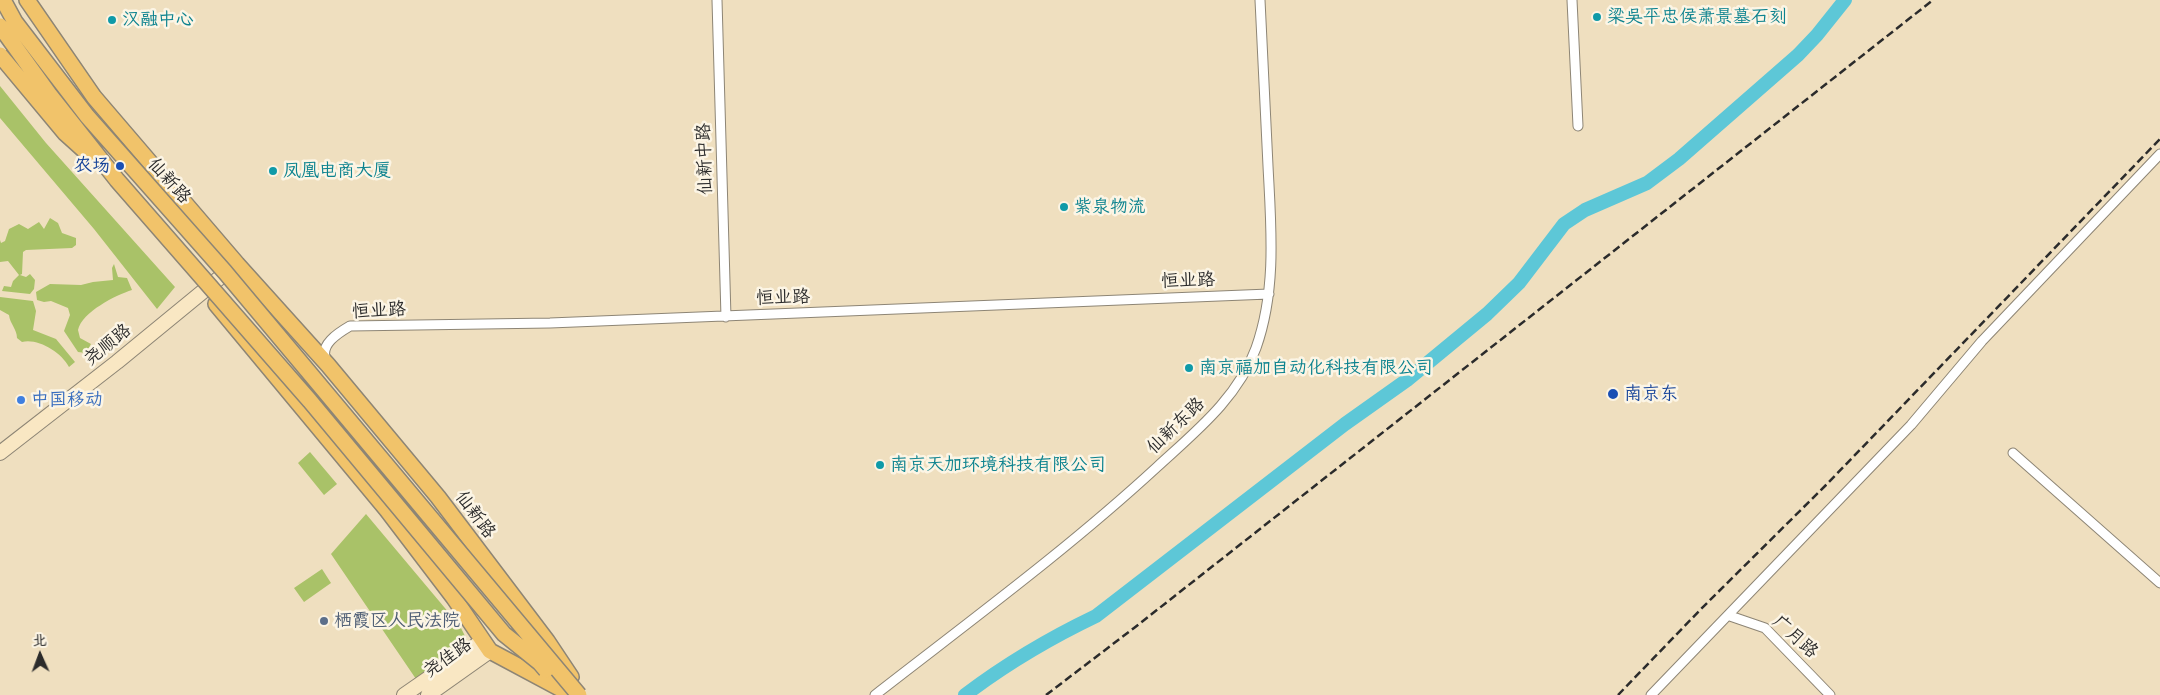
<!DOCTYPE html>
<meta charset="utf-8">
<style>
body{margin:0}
#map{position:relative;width:2160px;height:695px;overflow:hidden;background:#efdfbf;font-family:"Patrick Hand","LXGW WenKai TC",sans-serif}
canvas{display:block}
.north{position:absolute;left:15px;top:630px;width:50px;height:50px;-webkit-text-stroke:4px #fcf5e5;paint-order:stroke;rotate:358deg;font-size:14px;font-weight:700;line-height:20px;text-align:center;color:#2b2b2b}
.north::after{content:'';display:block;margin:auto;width:18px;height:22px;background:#2b2b2b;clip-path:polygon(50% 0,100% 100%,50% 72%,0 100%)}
</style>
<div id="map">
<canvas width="2160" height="695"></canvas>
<div class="north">北</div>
</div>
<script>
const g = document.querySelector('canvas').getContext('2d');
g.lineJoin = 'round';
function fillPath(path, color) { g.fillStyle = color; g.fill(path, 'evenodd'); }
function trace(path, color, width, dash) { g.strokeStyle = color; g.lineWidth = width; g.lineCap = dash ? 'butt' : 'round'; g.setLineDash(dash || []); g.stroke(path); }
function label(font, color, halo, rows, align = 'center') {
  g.font = font + ' "Patrick Hand","LXGW WenKai TC",sans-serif'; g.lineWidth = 5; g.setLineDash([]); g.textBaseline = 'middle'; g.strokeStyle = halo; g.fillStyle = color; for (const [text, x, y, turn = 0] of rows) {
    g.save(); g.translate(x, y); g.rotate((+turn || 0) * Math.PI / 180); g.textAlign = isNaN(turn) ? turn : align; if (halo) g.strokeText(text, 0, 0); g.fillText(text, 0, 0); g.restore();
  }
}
const green = new Path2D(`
 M0,86l46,57 129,144 -18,22 -63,-80 -94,-111z
 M50,218l8,5 4,10 14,5v7l-4,3 -46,2 -3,2 -1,22 -2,1 6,2 4,-3 5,6 -1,9 -4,5 -28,-3 2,-5 7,1 2,-6 6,-6 -11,-14 -8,1v-22l1,3 4,-2 4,-12 10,-5 9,5 11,-7 5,7z
 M114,264l4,13 9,1 5,12c-16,5 -50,22 -54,40l2,8 11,6 -5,9 -8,-1 -14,-21 6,-16 -2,-7 -17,-7 -7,1 -7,-2 -1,-8 14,-8 31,1 12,-3 20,-2 -1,-12z
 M0,297l33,4 3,10 -3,19 23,9 19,23 -6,5c-8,-15 -31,-29 -47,-25l-5,-4c0,-9 -7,-14 -8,-23l-9,-5z
 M310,452l27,32 -13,11 -26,-32z
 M366,514l94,112 7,14 -4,8 -47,31 -85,-125z
 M322,569l9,14 -27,19 -10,-14z`);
const river = new Path2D(`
 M965,695c41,-31 85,-57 131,-79l249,-192 62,-44 80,-66 32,-31 45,-59 21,-14 62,-27 32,-24 119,-104 19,-20 28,-35`);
const street = new Path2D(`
 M717,0l9,317
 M1572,0l6,126
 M326,360c-7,-15 12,-27 24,-34l200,-3 719,-29
 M2013,453l147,130
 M1730,616l35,12 65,67
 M875,695c95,-74 193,-146 282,-228 38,-35 81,-69 99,-119 21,-59 15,-122 12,-182 -3,-55 -5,-111 -8,-166
 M1651,695l260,-270 71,-84 178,-187`);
const secondary = new Path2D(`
 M0,453l117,-91 117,-96
 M404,695l78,-54
 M428,695l62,-44`);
const primary = new Path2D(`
 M27,0l67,97 143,167 91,101 110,132 109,144 24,36
 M216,304l171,206 67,88 36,53 73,39 3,5`);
const rail = new Path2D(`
 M1046,695l88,-67 799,-628
 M1618,695l83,-86 125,-124 334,-346`);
const primaryBridge = new Path2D(`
 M3,0l12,22 72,94 138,156 354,423
 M0,26l49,68 68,86 193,221 194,233 36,29 6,7
 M0,55l65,78 20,18`);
const markers = [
 [1597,17,5,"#0f9aa8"],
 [112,20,5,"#0f9aa8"],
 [120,166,5,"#1a4fb4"],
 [273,171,5,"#0f9aa8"],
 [1064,207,5,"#0f9aa8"],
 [1189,368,5,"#0f9aa8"],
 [1613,394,6,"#1a4fb4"],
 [21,400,5,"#3f7fe0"],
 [880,465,5,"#0f9aa8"],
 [324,621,5,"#5c6f8a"]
];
const cultureNames = [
 ["梁吴平忠侯萧景墓石刻",1607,17],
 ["汉融中心",122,20],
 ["凤凰电商大厦",283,171],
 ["紫泉物流",1074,207],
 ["南京福加自动化科技有限公司",1199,368],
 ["南京天加环境科技有限公司",890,465]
];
const streetNames = [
 ["仙新中路",705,159,-92],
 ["仙新路",169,181,48],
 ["恒业路",1188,281,-2],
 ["恒业路",783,298,-2],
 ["恒业路",379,311,-3],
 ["尧顺路",108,345,-39],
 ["仙新东路",1176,426,-44],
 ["仙新路",475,515,53],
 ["广月路",1795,637,42],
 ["尧佳路",448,658,-35]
];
const transitNames = [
 ["农场",110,166],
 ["南京东",1624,394,"left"]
];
const shopNames = [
 ["中国移动",31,400]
];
const serviceNames = [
 ["栖霞区人民法院",334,621]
];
fillPath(green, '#a9c268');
trace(river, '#5dc7d7', 14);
trace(street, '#8d8575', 11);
trace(secondary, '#8d8575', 16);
trace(primary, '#8d8575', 18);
trace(street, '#fff', 9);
trace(secondary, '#f9e7c3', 14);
trace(primary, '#f1c36a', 15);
trace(rail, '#2b2b2b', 2.5, [8, 4]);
trace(primaryBridge, '#8d8575', 18, []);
trace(primaryBridge, '#f1c36a', 15);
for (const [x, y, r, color] of markers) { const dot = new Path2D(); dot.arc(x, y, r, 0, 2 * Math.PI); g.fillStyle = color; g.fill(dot); trace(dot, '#fcf5e5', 2); }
label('18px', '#0d838f', '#fcf5e5', cultureNames, 'left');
label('18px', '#2b2b2b', '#fcf5e5', streetNames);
label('18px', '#164399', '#fcf5e5', transitNames, 'right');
label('18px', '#366cbe', '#fcf5e5', shopNames, 'left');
label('18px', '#4e5e75', '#fcf5e5', serviceNames, 'left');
</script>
